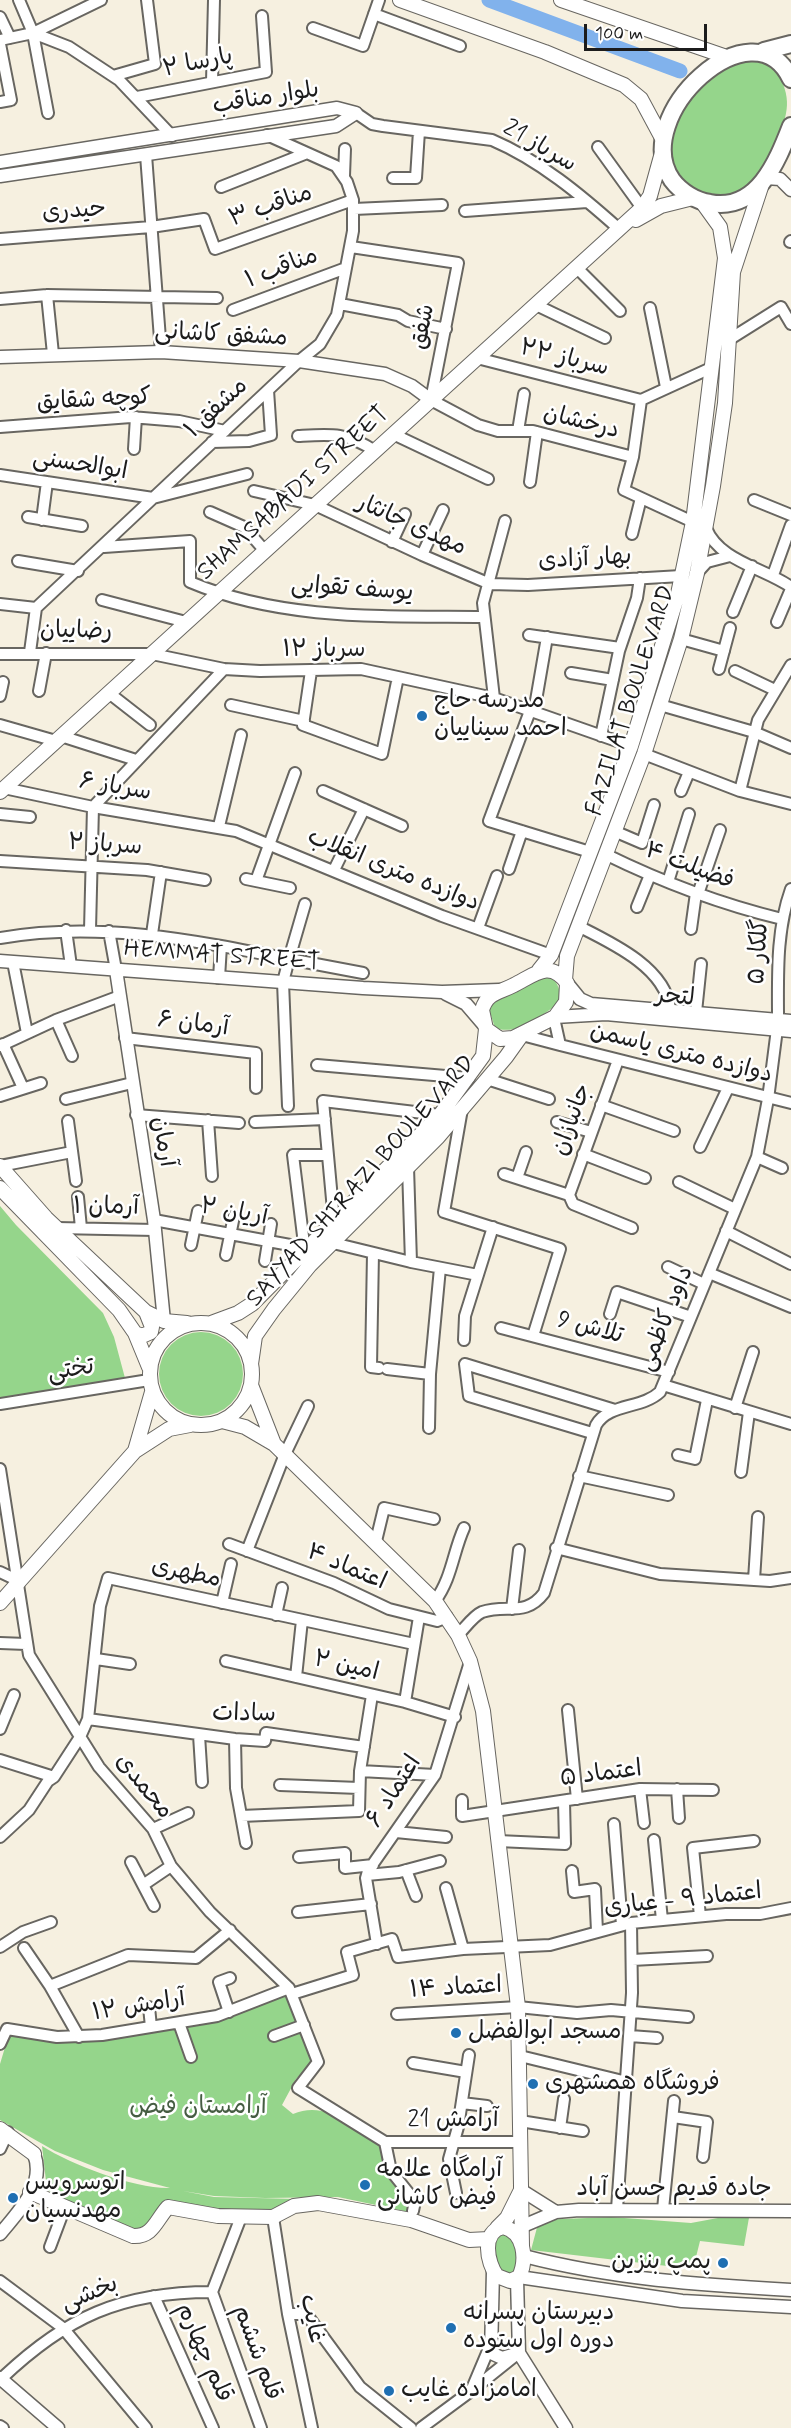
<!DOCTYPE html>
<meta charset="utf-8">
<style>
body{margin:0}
#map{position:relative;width:791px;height:2428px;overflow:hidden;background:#f6f0e0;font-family:Mynerve,sans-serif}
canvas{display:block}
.scale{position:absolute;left:584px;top:24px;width:123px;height:27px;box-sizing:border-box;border:3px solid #1c1c1c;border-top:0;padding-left:8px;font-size:18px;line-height:21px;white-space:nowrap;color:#1c1c1c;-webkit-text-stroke:4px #fff;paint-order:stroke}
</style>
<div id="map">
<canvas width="791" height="2428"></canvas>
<div class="scale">100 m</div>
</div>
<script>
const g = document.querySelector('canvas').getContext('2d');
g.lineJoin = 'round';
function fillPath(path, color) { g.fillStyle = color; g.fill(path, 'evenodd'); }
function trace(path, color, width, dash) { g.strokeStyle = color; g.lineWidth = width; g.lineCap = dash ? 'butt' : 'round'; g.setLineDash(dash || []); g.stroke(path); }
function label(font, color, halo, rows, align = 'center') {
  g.font = font + ' Mynerve,"Playpen Sans Arabic",sans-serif'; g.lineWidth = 5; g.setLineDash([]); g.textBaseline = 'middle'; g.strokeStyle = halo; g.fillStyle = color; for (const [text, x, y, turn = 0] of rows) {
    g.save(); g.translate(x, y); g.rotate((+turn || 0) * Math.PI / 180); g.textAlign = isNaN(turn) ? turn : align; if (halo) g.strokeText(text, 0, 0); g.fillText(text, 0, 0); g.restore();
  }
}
const green = new Path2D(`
 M742,57l31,7c18,31 18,43 4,77 -6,15 -13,31 -26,43 -32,31 -86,1 -81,-43 3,-20 17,-41 30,-56 9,-12 29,-20 42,-28z
 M540,976l13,2c7,10 8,14 6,25 -18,13 -41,33 -64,25l-6,-19 6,-8z
 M0,1206l16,19 87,88 11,24 11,41 -125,20z
 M159 1374a42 42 0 1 1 84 0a42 42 0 1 1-84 0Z
 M285,1992l28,69 -17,18 -14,26 11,9c33,-14 63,13 90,29 3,26 10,40 28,59l-2,10 -71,-15 -73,1 -51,-2 -31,-5 31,6 82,2 -22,15 -98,-8 -28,22 -16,4 -85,-42 -5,-44c30,19 93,43 128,42l-67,-18 -48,-19 -55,-31v-56l9,-30 140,-3z
 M750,2212l-6,34 -44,-5 -7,28 -162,-19 8,-30 72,-3 80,6z
 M501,2234h7l12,14 -5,23 -6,3 -10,-2 -7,-28z`);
const river = new Path2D(`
 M489,0l191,71`);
const minor = new Path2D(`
 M19,0l14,33 15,80
 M374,14l86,32
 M0,17l10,21
 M313,28l50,18 16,-46
 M33,33l36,14 50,33 53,56
 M0,40l33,-7 68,-33
 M0,44l11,56 -11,2
 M113,76l42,-12 -8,-64
 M212,82l2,-82
 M137,97l129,-25 -4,-56
 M356,113l16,11 11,2 109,14c47,20 89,55 127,89
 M598,147l44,61
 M146,155l15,197
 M344,176l1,-27
 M393,178h23l3,-47
 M221,187l86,-34
 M354,209l88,-4
 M465,211l122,-9
 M0,239l151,-12 53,-8 11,30 138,-49
 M790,242l1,-1
 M351,247l107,16 -27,137 47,25 20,6h35l100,26 -9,33 69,32
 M577,268l43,43
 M47,295l6,59
 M0,299l47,-4 170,3
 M340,304l58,11 10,6 38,8
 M536,305l69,33
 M650,308l16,79
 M233,310l113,-42
 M730,339l51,-32 10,17
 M477,358l164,42
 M641,400l72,-33
 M0,427l131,-10 48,4 46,10
 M518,431l6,-37
 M393,434l95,45
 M298,436c33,-2 48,-4 77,15
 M212,442l37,-1 22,-6 -3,-45
 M134,449l2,-32
 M633,457l8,-57
 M0,475l153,23 94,-24
 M530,482l7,-50
 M254,491l61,14 107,50 68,29 38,1 153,-9
 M754,500l37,15
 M210,512l34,15 21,24
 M28,517l54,9
 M42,520l5,-38
 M706,528c13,33 58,40 85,59
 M632,534l9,-36
 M392,542l13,-28
 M104,547l86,-6v41c92,39 195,34 293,35
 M422,555l21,-45
 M18,561l60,10
 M697,573l10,-11 23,-6
 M773,575l18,-50
 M102,600l84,22
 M0,604l36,4
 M733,612l19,-46
 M777,622l14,-33
 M529,635l91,13
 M681,639l43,12
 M30,652l6,-44 263,-247 21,-17 17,-29 16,-84v-31l-6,-18 -11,-16 -69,-31
 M0,654h152l72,15 36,2 101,-2 133,29 137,48
 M719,669l11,-41
 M311,671l-8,54 79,29 16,-77
 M735,671l40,19
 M571,673l42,7
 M39,691l7,-38
 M109,693l41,32
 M0,696l3,-14
 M494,698l-11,-95 22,-82
 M231,705l73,16
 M660,705l94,27 37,16
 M530,711l-41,110 101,31
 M534,712l13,-75
 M0,725l56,16
 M61,736l75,24
 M601,736l18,-85 18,-53 3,-20
 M644,754l96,37 51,13
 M4,788l89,19 143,24 206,85 109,39
 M323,791l79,35
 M681,791l8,-19
 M740,791l18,-71 33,-55
 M0,814l30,3
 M219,826l22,-91
 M614,831l28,12 12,-38
 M605,854c57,28 115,50 177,65
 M0,861l147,9 58,10
 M509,869l13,-38
 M334,870l30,-61
 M246,879l44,9
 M256,881l39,-108
 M668,882l21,-68
 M698,894l22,-64
 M305,904l-16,55 74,14
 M637,907l13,-32
 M578,926c34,17 88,42 92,83
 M478,928l19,-52
 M691,929l5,-36
 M66,930l5,36
 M90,930l3,-123 131,-138
 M109,931l7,39
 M152,934l9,-62
 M0,938c98,-17 192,2 289,21l-6,23 5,124
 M13,962l14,71
 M219,978l2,-32
 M696,1012l5,-48
 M778,1019c0,-44 -2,-88 13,-130
 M56,1020l16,36
 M522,1035l38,10 -6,-27
 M125,1038l131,15v35
 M3,1044l20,44
 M560,1045l231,58
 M0,1046l56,-26 64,-24
 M317,1065l152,13
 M487,1079l62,20
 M0,1096l41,-13
 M66,1099l66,-16
 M601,1105l73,26
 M462,1109l-18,103 116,37 -27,87
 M136,1115l103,8
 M208,1120l4,56
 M68,1121l8,60
 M255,1122l70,-3
 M557,1122l34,10
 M700,1147l28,-59
 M583,1154l62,24
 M757,1157l25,11
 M0,1166l72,-14
 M408,1167l3,95 67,13
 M504,1174l65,21 4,9 59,24
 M517,1178l9,-26
 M679,1182l56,27
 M569,1195l49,-135
 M78,1197l3,31
 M154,1220l136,25 15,7
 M334,1221l-11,-120 117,14
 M57,1228l98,2
 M726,1231l65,33
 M333,1243l78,19
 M191,1245l7,-34
 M305,1252l-12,-97h35
 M373,1253l-2,114 8,1
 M226,1255l8,-39
 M265,1261l6,-37
 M668,1267l36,17
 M709,1273l82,34
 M610,1314l7,-22 74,25
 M501,1328l168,44
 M464,1340l1,-24 28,-89
 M387,1369l43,5 10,-106
 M663,1385l128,39
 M0,1404l149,-24
 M735,1408l18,-56
 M429,1428l1,-54
 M592,1433l-123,-37 -4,-32 150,46
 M678,1455l17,4 12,-59
 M0,1469l29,186 70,112 54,62 18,37 39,46 79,76 29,74 -20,26 87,54
 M741,1472l8,-60
 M579,1476l89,19
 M376,1541l8,-33 50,11
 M229,1544l105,39 55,26 48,12 10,-4
 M556,1548l104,26 110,7 21,-3
 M247,1551l38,-97 23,-48
 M0,1572l19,9
 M754,1580l4,-63
 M435,1601c17,-23 18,-49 29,-73
 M222,1603l9,-39
 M512,1609l7,-59
 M276,1615l6,-27
 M458,1635c7,-7 15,-19 24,-23 24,-9 43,6 62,-19l52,-168c13,-22 46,-16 64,-33l97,-235 11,-58 9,-70
 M0,1643l26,1
 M96,1659l34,5
 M226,1661l179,41 50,15
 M296,1677l6,-57
 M405,1702l14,-85
 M568,1710l9,89
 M88,1719l147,20 30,2 1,-8 98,14
 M0,1729l14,-34
 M199,1735l3,47
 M235,1739l1,49 10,55
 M0,1760l54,17
 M360,1771l75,4
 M280,1785l79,3
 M640,1789l4,34
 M677,1789l2,29
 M462,1800v16l178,-27 73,1
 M241,1816l118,-5 1,-40 12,-76
 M614,1824l8,101
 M153,1829l35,-16
 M396,1832l50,5
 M0,1837l29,-27 19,-29 6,-4 26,-40 8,-18 12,-113 8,-28 306,66
 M654,1840l8,80
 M498,1841l67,3 -1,-43
 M299,1857l46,-4v15l28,-3
 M131,1862l23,44
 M406,1870l10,26
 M572,1871l2,21 21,-3 2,42
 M367,1875l32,-3 41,-11
 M143,1885l28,-19
 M446,1888l17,61
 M298,1912l73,-8
 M700,1916l-7,-68 61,-7
 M377,1944l-11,-66 2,-7 67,-96 35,-113
 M0,1947l23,-15 28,-10
 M24,1948l26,38 29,51
 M632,1960l75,-4
 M50,1986l78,-31 68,3 34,-28
 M292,1994l61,-19 -6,-23 45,-13 6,18 65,-8 87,-4 81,-22 95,-9h34l31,-6
 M149,2007l2,20
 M229,2012l-10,-30 11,-4
 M397,2014l121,-7 59,6 34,-3 77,7
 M179,2023l12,34
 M274,2036l30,-11
 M630,2036l27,2
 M0,2044l7,-15 50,8 45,-2 115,-19 72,-28
 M520,2056l107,26
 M413,2063l53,9
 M462,2103l25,3
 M673,2117l34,5 -4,35
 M520,2121l63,10
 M560,2128l4,-29
 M385,2142h135
 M385,2142l6,29 24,30 -2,10
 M0,2149l8,-17
 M456,2193l-7,-34 9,-32 11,-72
 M617,2209l15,-216 -1,-70
 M663,2209l11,-108
 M273,2217l15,97 24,114
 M50,2247l15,-40
 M0,2281l63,47 83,100
 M212,2292l49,136
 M212,2292l29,-75
 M154,2296l59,132
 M288,2314h13l9,5 50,68 51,41
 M490,2346l-19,45 45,-36
 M1,2379c65,-62 120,-87 211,-87
 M0,2426l3,2
 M421,2428l50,-37`);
const tertiary = new Path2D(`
 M0,162l337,-54 19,5
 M0,176l336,-50 20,-13
 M766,178l14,1 11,11
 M0,357l161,-5 138,9 86,13 27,12 19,14
 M0,961l363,27 79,4 57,-2
 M116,970l38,250 10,101
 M567,983l13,16 11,5 200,17
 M446,994l20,10 18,21
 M555,1017l51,-3 185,17
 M521,2190l35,22
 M523,2226l33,-14 23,-2 212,1
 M0,2234c18,-22 46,-49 34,-80
 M524,2256c88,23 177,29 267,34
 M493,2271l-2,82 11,5 17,-5
 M519,2277l163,24 109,6
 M517,2279l2,74
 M519,2353l47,75
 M0,2378l58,50`);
const secondary = new Path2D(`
 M400,0l145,52 79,33 17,14 22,41
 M561,0l163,56
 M636,220l25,-14 32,-8
 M0,792l642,-584 8,-12 13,-47
 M539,970l12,-15 80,-209 47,-152 15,-72 32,-264 -5,-31 -18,-25
 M565,980l2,-24 77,-202 37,-115 16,-66 16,-87 12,-83 8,-131 29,-88
 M0,1166l46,52 100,94 18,9 23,2
 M0,1188l119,122 16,23 14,34
 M150 1374a51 51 0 1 1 102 0a51 51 0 1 1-102 0Z
 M211,1323l27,-10 14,-9 188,-189 43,-59 3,-27 -4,-19c5,-18 17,-17 32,-25 20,-10 36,-26 53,-2l-1,19 -11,15 -42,21 -13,1 -14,-10
 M135,1333l7,3 9,-4 1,-5 -6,-15
 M251,1364l4,-28 19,-27 36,-44 128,-128 68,-80 15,-21
 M222,1421l23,6 29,17 -23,-59
 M274,1444l161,157 23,34 12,26 13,50 35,296 4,239
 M135,1451l17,-59
 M0,1603l135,-152 34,-22 21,-4
 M0,2129l34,25
 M30,2192l103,44c20,1 23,-16 35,-29l50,9 55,1 21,-11 24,-3 93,17 58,20 20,-1
 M503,2227c22,5 24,33 16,50l-9,4 -13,-5c-10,-13 -16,-45 6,-49z
 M497,2228l10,-10 13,-26`);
const trunk = new Path2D(`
 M764,51l27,-7
 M791,79c-37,-79 -163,37 -119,101 9,12 24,21 38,23 47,9 67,-41 81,-77`);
const markers = [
 [422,716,6,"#1f6fb2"],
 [456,2033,6,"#1f6fb2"],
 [533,2084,6,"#1f6fb2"],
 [365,2185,6,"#1f6fb2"],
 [13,2198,6,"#1f6fb2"],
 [723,2263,6,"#1f6fb2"],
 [451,2328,6,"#1f6fb2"],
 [389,2391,6,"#1f6fb2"]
];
const streetNames = [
 ["پارسا ۲",198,64,-11],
 ["بلوار مناقب",266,99,-9],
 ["سرباز 21",539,147,30],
 ["مناقب ۳",271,207,-19],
 ["حیدری",74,212,-4],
 ["مناقب ۱",282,269,-21],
 ["شفق",424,327,-79],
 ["مشفق کاشانی",221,336,3],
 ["سرباز ۲۲",564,359,14],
 ["کوچه شقایق",94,401,-3],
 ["مشفق ۱",217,409,-43],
 ["درخشان",581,423,14],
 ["ابوالحسنی",80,466,9],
 ["SHAMSABADI STREET",294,494,-42],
 ["مهدی جانثار",411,526,24],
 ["بهار آزادی",585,560,-3],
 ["یوسف تقوایی",352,590,4],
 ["رضاییان",76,632,1],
 ["سرباز ۱۲",324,651],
 ["FAZILAT BOULEVARD",632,701,-72],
 ["سرباز ۶",115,788,10],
 ["سرباز ۲",105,846,4],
 ["فضیلت ۴",689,867,21],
 ["دوازده متری انقلاب",393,871,22],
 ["گلکار ۵",760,952,-86],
 ["HEMMAT STREET",222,957,4],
 ["لتحر",675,998,5],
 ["آرمان ۶",193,1025,7],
 ["دوازده متری یاسمن",681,1054,14],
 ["جانبازان",573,1120,-70],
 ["آرمان",162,1142,80],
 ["SAYYAD SHIRAZI BOULEVARD",362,1182,-48],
 ["آرمان ۱",106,1208,1],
 ["آریان ۲",234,1213,10],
 ["داود کاظمی",667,1319,-68],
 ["تلاش 9",590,1329,15],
 ["تختی",71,1371,-9],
 ["اعتماد ۴",346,1568,23],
 ["مطهری",186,1574,12],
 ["امین ۲",346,1667,13],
 ["سادات",244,1715,1],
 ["اعتماد ۵",601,1775,-7],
 ["محمدی",143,1787,51],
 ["اعتماد ۶",395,1792,-57],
 ["اعتماد ۹ - عیاری",683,1901,-6],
 ["اعتماد ۱۴",456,1989,-3],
 ["آرامش ۱۲",139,2007,-9],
 ["آرامش 21",453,2121],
 ["جاده قدیم حسن آباد",674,2190],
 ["بخشی",90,2295,-22],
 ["غایب",311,2319,79],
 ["قلم چهارم",203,2353,66],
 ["قلم ششم",256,2353,70]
];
const poiNames = [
 ["مدرسه حاج",434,702],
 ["احمد سیناییان",434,730],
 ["مسجد ابوالفضل",468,2033],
 ["فروشگاه همشهری",545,2084],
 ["آرامگاه علامه",377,2171],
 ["فیض کاشانی",377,2199],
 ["اتوسرویس",25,2184],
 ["مهدنسیان",25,2212],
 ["پمپ بنزین",711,2263,"right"],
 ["دبیرستان پسرانه",463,2314],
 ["دوره اول ستوده",463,2342],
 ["امامزاده غایب",401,2391]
];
const parkNames = [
 ["آرامستان فیض",198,2108]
];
fillPath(green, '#95d58b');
trace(river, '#81b2ec', 15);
trace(minor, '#686661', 14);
trace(tertiary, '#686661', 15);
trace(secondary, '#686661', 16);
trace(trunk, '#686661', 20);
trace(minor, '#fff', 10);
trace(tertiary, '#fff', 12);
trace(secondary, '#fff', 14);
trace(trunk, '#fff', 16);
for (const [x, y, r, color] of markers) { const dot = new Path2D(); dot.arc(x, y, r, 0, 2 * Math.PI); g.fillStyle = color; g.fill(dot); trace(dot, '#fff', 2); }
label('24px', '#1c1c1c', '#fff', streetNames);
label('24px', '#1c1c1c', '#fff', poiNames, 'left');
label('24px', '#465d43', '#fff', parkNames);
</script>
